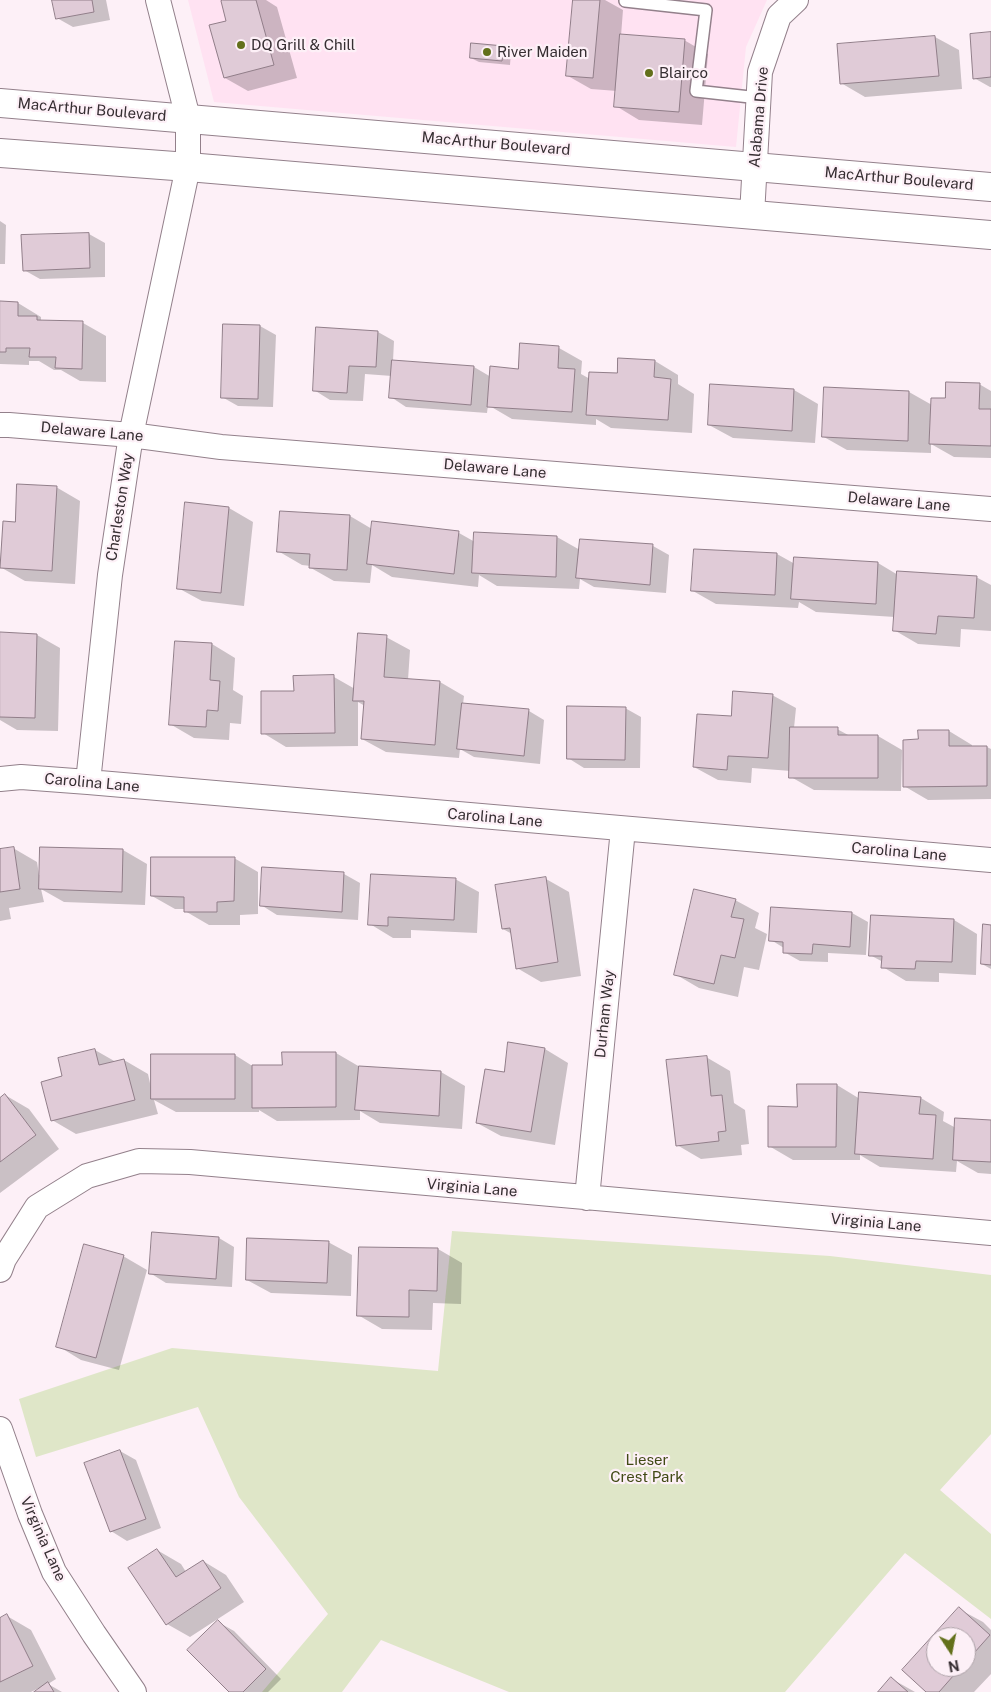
<!DOCTYPE html>
<style>
body{margin:0}
#map{position:relative;width:991px;height:1692px;overflow:hidden;background:#fdf0f7;font-family:"Public Sans",sans-serif}
canvas{display:block}
.north{position:absolute;left:926px;top:1627px;width:50px;height:50px;box-sizing:border-box;background:#fdf0f7;border:1px solid #ada2a8;border-radius:50%;rotate:169deg;font-size:14px;font-weight:700;line-height:20px;text-align:center;color:#362e32}
.north::after{content:'';display:block;margin:auto;width:18px;height:22px;background:#63701b;clip-path:polygon(50% 0,100% 100%,50% 72%,0 100%)}
</style>
<div id="map">
<canvas width="991" height="1692"></canvas>
<div class="north">N</div>
</div>
<script>
const g = document.querySelector('canvas').getContext('2d');
g.lineJoin = 'round';
function fillPath(path, color) { g.fillStyle = color; g.fill(path, 'evenodd'); }
function trace(path, color, width, dash) { g.strokeStyle = color; g.lineWidth = width; g.lineCap = dash ? 'butt' : 'round'; g.setLineDash(dash || []); g.stroke(path); }
function label(font, color, halo, rows, align = 'center') {
  g.font = font + ' "Public Sans",sans-serif'; g.lineWidth = 4.5; g.setLineDash([]); g.textBaseline = 'middle'; g.strokeStyle = halo; g.fillStyle = color; for (const [text, x, y, turn = 0] of rows) {
    g.save(); g.translate(x, y); g.rotate((+turn || 0) * Math.PI / 180); g.textAlign = isNaN(turn) ? turn : align; if (halo) g.strokeText(text, 0, 0); g.fillText(text, 0, 0); g.restore();
  }
}
const built = new Path2D(`
 M188,0h579l-21,47 -10,100 -522,-45z`);
const green = new Path2D(`
 M452,1231l378,25 161,19v159l-51,56 51,44v85l-86,-66 -120,139h-276l-128,-52 -39,52h-80l66,-78 -89,-117 -41,-90 -162,50 -17,-58 153,-51 266,23z`);
const shadow = new Path2D(`
 M54,0h52l4,20 -37,7 -16,-9z
 M228,0h38l11,7 20,71 -49,13 -23,-13z
 M574,0h31l18,10 -2,26 63,4 24,14 -6,71 -63,-5 -23,-14 1,-15 -26,-2 -23,-13z
 M991,34v53h-1l-16,-9z
 M935,37l24,13 3,39 -97,8 -24,-14 -3,-38z
 M503,48l8,4 -1,13 -31,-3 -8,-4z
 M0,221l6,4 -1,39h-5z
 M89,234l16,9v34l-65,2 -16,-9z
 M0,303h18l23,14v3l3,2 39,1 23,13v46l-26,-1 -19,-11h-7l-15,-9h-10v4l-29,-1z
 M260,326l16,9 -3,72 -35,-1 -16,-9z
 M318,329l60,3 16,9 -1,20 81,6 17,10 28,-7 40,-22 23,13 -1,13 9,5 28,-5 37,-13 23,14v9l16,10 -2,39 -81,-5 -15,-9v6l-84,-6 -24,-14 -1,8 -81,-6 -15,-10 1,-21 -27,-2 -2,27 -33,-1 -16,-10z
 M979,384l12,7v67l-37,-1 -23,-13v9l-84,-3 -23,-13 1,-48 84,3 23,13z
 M794,390l24,14 -3,39 -82,-5 -24,-13z
 M56,487l24,14 -5,83 -50,-3 -23,-13 14,-45z
 M186,504l43,4 24,14 -9,84 -42,-5 -24,-13z
 M281,512l69,4 22,13 87,4 16,9v-9l82,4 23,13 1,-10 72,6 16,9 -3,38 -72,-6 -14,-8 -1,10 -82,-3 -18,-11 -1,12 -86,-10 -20,-12 -2,18 -36,-2 -23,-13v-2l-9,-1 -24,-14z
 M777,554l18,10 83,-1 20,12 78,2 15,8v46l-30,-2 -1,18 -42,-3 -24,-14 1,-13 -79,-5 -17,-10 -1,6 -82,-4 -23,-13z
 M0,634l37,1 23,13 -2,83 -41,-1 -17,-10z
 M386,637l24,13 -2,30 32,2 24,14 -1,8 66,7 15,9 -4,44 -66,-7 -14,-8 -1,9 -73,-6 -24,-13 3,-33 -7,-4v44l-72,1 -23,-14 32,-41 39,-15 21,12z
 M212,644l23,14 -2,32 10,6 -2,28 -11,-1 -1,17 -35,-2 -24,-14z
 M772,695l24,13 -2,20 43,1 13,7h28l24,14 -1,41 -87,-1 -23,-13v-6l-39,-3 -1,15 -33,-3 -24,-13 38,-49z
 M625,708l16,9 -1,51h-56l-16,-10z
 M949,731l23,14v2h15l4,2v50l-63,1 -24,-14 15,-45z
 M13,848l24,14 2,13h1l1,-27 82,2 24,14 -2,41 -81,-3 -23,-13 3,13 -35,6 2,11 -11,2v-70z
 M234,858l24,14v42l-18,1v10h-31l-24,-14v-2h-10l-23,-13z
 M263,868l81,6 16,9 -2,37 -81,-5 -16,-10z
 M455,879l24,13 -2,41 -66,-3v8h-18l-23,-14z
 M546,879l23,13 12,84 -40,6 -24,-14 -5,-34 -9,-5z
 M735,900l24,13 -4,15 12,6 -8,36 -15,-3 -6,30 -39,-9 -24,-14z
 M852,913l16,9 -2,33 -38,-2v9l-28,-1 -16,-9v-4l-13,-8z
 M954,920l23,14 -1,41 -37,-2v9l-33,-1 -23,-14v-5l-13,-7z
 M991,926v43l-9,-5z
 M545,1049l23,14 -13,82 -54,-9 -24,-13 28,-50z
 M95,1050l21,12 8,-2 24,14 3,14 84,-33 19,12 29,-1 53,-13 24,14 81,5 24,14 -3,43 -82,-6 -20,-12v9l-83,1 -18,-11v2h-83l-22,-12 4,14 -82,20 -24,-14 12,-43z
 M706,1057l24,14 4,32 11,7 4,34 -8,1 1,10 -41,4 -24,-14z
 M837,1085l23,14 61,-1 23,14 -1,9 13,7 35,-7v53l-13,-1 -21,-12 -1,11 -76,-5 -20,-12v5h-67l-24,-14 30,-38z
 M5,1095l24,14 30,40 -59,44v-94z
 M219,1238l15,9 -2,40 -66,-4 -16,-10z
 M328,1242l24,13 -1,41 -80,-3 -24,-13z
 M360,1248l78,1 24,14 -1,41 -28,-1 -1,27 -50,-1 -24,-14z
 M123,1256l24,14 -28,100 -38,-10 -23,-14z
 M120,1451l16,9 25,68 -34,13 -16,-10z
 M157,1550l24,14 5,8 17,-11 23,14 18,27 -54,35 -23,-13z
 M959,1609l24,13 8,8v44l-17,18h-46l-24,-22zM936,1637h30v30h-30z
 M7,1616l24,14 25,49 -8,5 14,8h-26l3,-2v-2l-8,4h-31v-73z
 M218,1622l16,9 47,48 -13,13h-37z
 M892,1679l23,13h-35z`);
const building = new Path2D(`
 M52,0h40l2,12 -38,7z
 M223,0h33l18,65 -50,13 -15,-53 17,-4 -5,-20z
 M573,0h27l-7,78 -27,-2z
 M991,32v45l-18,2 -3,-45z
 M620,34l65,5 -6,73 -65,-5z
 M935,36l4,40 -99,8 -3,-40z
 M471,43l33,3 -2,15 -32,-3z
 M89,233l1,35 -67,3 -2,-36z
 M0,301l18,1v14h19v4l46,1 -1,48 -27,-1 1,-11h-27l1,-9h-24v4h-6z
 M223,324l37,1 -2,74 -37,-1z
 M316,327l62,4 -2,36 -27,-1 -2,27 -34,-2z
 M520,343l39,3 -1,22 17,1 -3,43 -85,-5 3,-41 28,3z
 M618,358l37,2 -1,17 17,2 -3,41 -82,-5 3,-43 28,1z
 M392,360l82,6 -3,39 -82,-7z
 M946,382l34,1 -1,26h12v37l-62,-2 2,-46h14z
 M710,384l84,5 -2,42 -84,-6z
 M824,387l85,4 -1,50 -86,-4z
 M17,484l40,2 -5,85 -52,-3 3,-47 12,1z
 M185,502l44,5 -8,86 -44,-4z
 M280,511l70,4 -3,55 -38,-2 1,-14 -33,-2z
 M372,521l87,10 -5,43 -87,-10z
 M474,532l83,4 -1,41 -84,-4z
 M580,539l73,5 -3,41 -74,-7z
 M694,549l83,4 -2,42 -84,-4z
 M794,557l84,5 -2,42 -85,-5z
 M897,571l80,5 -3,42 -36,-2 -2,18 -43,-3z
 M0,632l37,2 -2,84 -35,-1z
 M358,633l29,2 -3,42 56,4 -5,64 -74,-6 3,-38h-11z
 M175,641l37,2 -2,37 10,1 -2,30 -11,-1 -1,17 -37,-2z
 M334,675l1,58 -74,1v-43h33l-1,-15z
 M733,691l40,3 -5,64 -40,-2 -1,14 -34,-3 4,-53 34,2z
 M462,703l67,6 -5,47 -67,-7z
 M567,706l59,1 -1,53 -58,-1z
 M790,727h48v8h40v43h-89z
 M918,730h31v16h38v40l-84,1v-47l15,-1z
 M14,847l6,42 -20,3v-43z
 M40,847l83,2 -1,43 -83,-3z
 M151,857h84l-1,44 -17,1v10h-33v-15l-33,-1z
 M262,867l82,5 -2,40 -82,-6z
 M371,874l85,4 -2,42 -66,-3v9l-20,-1z
 M546,877l12,85 -42,7 -6,-41 -8,1 -7,-44z
 M694,889l42,10 -5,18 13,2 -9,39 -14,-3 -7,29 -40,-9z
 M771,907l81,5 -2,35 -37,-3 -1,10 -29,-1v-11l-14,-1z
 M871,915l83,4 -2,43 -36,-1 -1,8 -34,-1 1,-12h-13z
 M983,924l8,1v40l-10,-1z
 M508,1042l37,6 -14,84 -55,-9 9,-54 19,3z
 M95,1049l4,16 25,-6 11,41 -84,21 -10,-39 21,-6 -4,-18z
 M282,1052h54v55l-84,1v-43h30z
 M151,1054h84v45h-84z
 M707,1056l4,40 11,-1 4,36 -8,1 1,9 -43,5 -10,-86z
 M359,1066l82,5 -2,45 -84,-6z
 M797,1084h40l-1,63h-68v-41l29,1z
 M859,1092l62,5 -2,17 17,1 -3,44 -78,-5z
 M5,1094l31,41 -36,27v-64z
 M955,1118l36,2v42l-38,-2z
 M152,1232l67,5 -3,42 -67,-5z
 M247,1238l82,3 -2,42 -81,-3z
 M84,1244l40,11 -28,103 -40,-11z
 M359,1247l79,1 -1,43 -28,-1v27l-52,-1z
 M120,1450l26,69 -36,13 -26,-69z
 M157,1549l19,28 27,-17 18,28 -55,37 -38,-57z
 M959,1607l31,28 -24,27v-25h-30v30h25l-22,25h-13l-24,-22z
 M7,1614l26,52 -33,16v-64z
 M218,1620l48,49 -23,23h-14l-42,-42z
 M891,1677l17,15h-30z
 M48,1682l6,10h-20z`);
const lane = new Path2D(`
 M625,1l81,9 -10,81 63,7`);
const street = new Path2D(`
 M752,215l8,-143 19,-56 17,-16
 M0,425h9l122,10 90,12 770,62
 M0,779l21,-2 67,5 903,78
 M88,782l22,-207 21,-140 57,-268v-49l-30,-118
 M587,1198l36,-369
 M0,1270l4,-11 33,-52 50,-31 52,-15 51,1 801,71
 M0,1429l30,85 24,58 40,62 40,58`);
const secondary = new Path2D(`
 M0,103l991,84
 M0,153l188,14 803,68`);
const markers = [
 [241,45,5,"#63701b"],
 [487,52,5,"#63701b"],
 [649,73,5,"#63701b"]
];
const poiNames = [
 ["DQ Grill & Chill",251,45],
 ["River Maiden",497,52],
 ["Blairco",659,73]
];
const streetNames = [
 ["MacArthur Boulevard",92,110,5],
 ["Alabama Drive",759,117,-85],
 ["MacArthur Boulevard",496,144,5],
 ["MacArthur Boulevard",899,179,5],
 ["Delaware Lane",92,432,5],
 ["Delaware Lane",495,469,5],
 ["Delaware Lane",899,502,5],
 ["Charleston Way",120,507,-81],
 ["Carolina Lane",92,783,5],
 ["Carolina Lane",495,818,5],
 ["Carolina Lane",899,852,5],
 ["Durham Way",605,1014,-84],
 ["Virginia Lane",472,1188,5],
 ["Virginia Lane",876,1223,5],
 ["Virginia Lane",43,1539,66]
];
const parkNames = [
 ["Lieser",647,1460],
 ["Crest Park",647,1477]
];
fillPath(built, '#ffe2f2');
fillPath(green, '#dfe6c8');
fillPath(shadow, '#0003');
fillPath(building, '#e0cbd7');
trace(building, '#917e89', 1);
trace(lane, '#93808b', 14);
trace(street, '#93808b', 26);
trace(secondary, '#93808b', 30);
trace(lane, '#fff', 11);
trace(street, '#fff', 24);
trace(secondary, '#fff', 28);
for (const [x, y, r, color] of markers) { const dot = new Path2D(); dot.arc(x, y, r, 0, 2 * Math.PI); g.fillStyle = color; g.fill(dot); trace(dot, '#fdf0f7', 2); }
label('15px', '#362e32', '#fdf0f7', poiNames, 'left');
label('15px', '#362e32', '#fdf0f7', streetNames);
label('15px', '#414a15', '#fdf0f7', parkNames);
</script>
